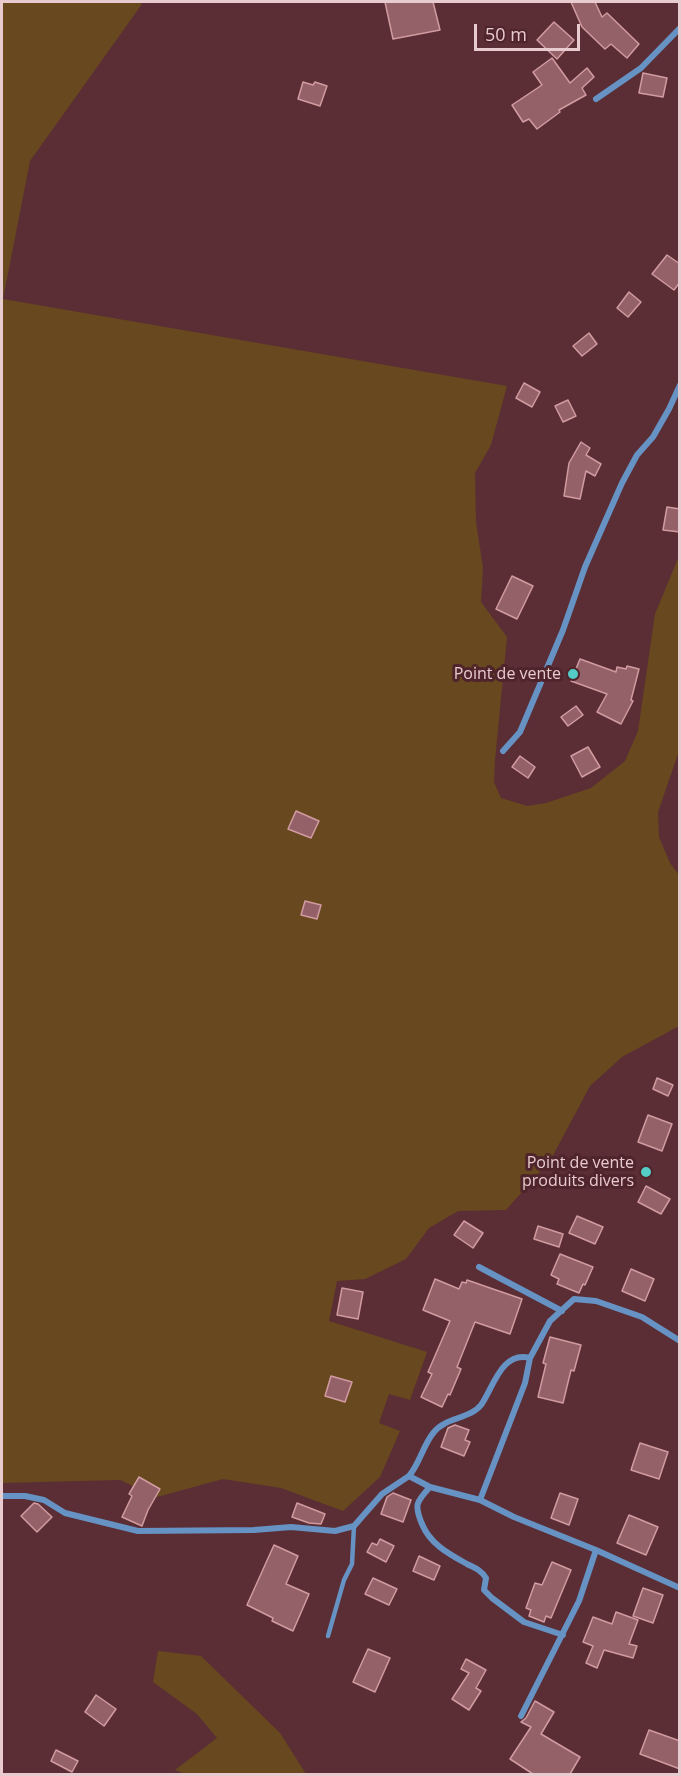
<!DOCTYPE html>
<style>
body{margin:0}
#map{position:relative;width:681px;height:1776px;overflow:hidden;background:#5b2e35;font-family:"Open Sans",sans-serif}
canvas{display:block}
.frame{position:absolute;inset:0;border:3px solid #e8cbce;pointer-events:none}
.scale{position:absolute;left:474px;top:24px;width:106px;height:27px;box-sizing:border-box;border:3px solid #e8cbce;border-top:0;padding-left:8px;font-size:18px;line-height:21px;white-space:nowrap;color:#e8cbce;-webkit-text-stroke:4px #4f242b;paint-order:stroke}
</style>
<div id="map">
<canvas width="681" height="1776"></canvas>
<div class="frame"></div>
<div class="scale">50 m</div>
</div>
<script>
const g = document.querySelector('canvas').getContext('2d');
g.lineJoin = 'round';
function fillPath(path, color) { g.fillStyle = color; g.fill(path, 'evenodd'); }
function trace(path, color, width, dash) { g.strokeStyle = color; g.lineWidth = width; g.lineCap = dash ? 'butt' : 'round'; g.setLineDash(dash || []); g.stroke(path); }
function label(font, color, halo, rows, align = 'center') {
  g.font = font + ' "Open Sans",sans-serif'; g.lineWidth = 6; g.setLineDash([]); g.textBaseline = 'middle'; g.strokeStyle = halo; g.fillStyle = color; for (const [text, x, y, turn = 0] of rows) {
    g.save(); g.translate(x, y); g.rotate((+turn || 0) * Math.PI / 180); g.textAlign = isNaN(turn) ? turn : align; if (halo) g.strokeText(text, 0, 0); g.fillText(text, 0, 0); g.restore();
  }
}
const green = new Path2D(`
 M2,2h137l3,2 -112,157 -27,138 504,87 -16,59 -16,28 1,49 7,46 -2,34 26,35 -12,123 -1,22 7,16 26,8 19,-3 45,-15 34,-27 13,-30 17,-117 24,-58v195l-21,61 1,25 11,26 9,12v151l-57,31 -32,29 -39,73 -45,51 -48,1 -29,17 -23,31 -41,20 -28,2 -8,40 98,31 -17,48 -21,-6 -10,29 21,8 -20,46 -37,34 -62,-23 -58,-9 -66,18 -37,-17 -118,3z
 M158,1651l43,5 79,77 26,41h-121l-10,-4 42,-32 -20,-24 -44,-32z`);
const building = new Path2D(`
 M385,2h48l7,28 -47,9z
 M571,2h24l7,15 5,-4 32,31 -12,14 -16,-14 -6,5 -23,-22z
 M554,22l20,18 -17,19 -20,-19z
 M552,58l18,25 17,-15 7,9 -12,11 4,7 -27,15 1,2 -23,17 -8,-10 -6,3 -11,-17 30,-20 -9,-13z
 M643,73l24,5 -4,19 -24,-4z
 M303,82l10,3 2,-3 12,4 -7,20 -22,-7z
 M667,255l13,9v18l-6,8 -22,-16z
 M629,292l12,10 -13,15 -11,-9z
 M589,333l8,11 -15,12 -9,-10z
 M524,383l16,9 -8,15 -16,-9z
 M568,400l8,16 -13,6 -8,-16z
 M581,442l9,6 -4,7 15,9 -6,12 -9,-5 -6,28 -16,-3 5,-33z
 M667,507l13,2v23l-17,-2z
 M512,576l21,10 -16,33 -21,-10z
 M580,659l36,13 1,-5 9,2 1,-3 12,3 -8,31 2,1 -12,23 -24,-12 10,-18 -36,-13z
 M576,706l7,9 -15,11 -7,-9z
 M588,747l12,20 -18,10 -11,-21z
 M520,756l15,11 -7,11 -16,-11z
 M296,811l23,10 -8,17 -23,-9z
 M305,901l16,4 -4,14 -16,-4z
 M657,1078l16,7 -5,11 -15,-7z
 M648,1115l24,9 -10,27 -24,-9z
 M646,1186l24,13 -9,15 -23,-12z
 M577,1216l26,11 -8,17 -26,-11z
 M464,1221l19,12 -10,15 -19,-13z
 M538,1226l25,8 -4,13 -25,-8z
 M560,1254l33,13 -8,18 -2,-1 -4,9 -22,-9 2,-5 -8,-4z
 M631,1269l23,10 -9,22 -23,-10z
 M435,1279l24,10 3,-7 4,1 1,-3 55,19 -12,35 -35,-12 -18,45 4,2 -11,26 -2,-1 -6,13 -21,-10 11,-23 -4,-2 22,-51 -27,-11z
 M342,1288l21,4 -5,27 -21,-4z
 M550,1337l31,8 -7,26 -3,-1 -8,33 -25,-6 8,-33 -3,-1z
 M331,1376l21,6 -7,20 -20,-6z
 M455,1425l14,5 -4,10 5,2 -6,14 -23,-9 7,-19z
 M640,1443l28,9 -9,27 -28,-9z
 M139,1477l21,12 -12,21 -6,16 -20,-9 10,-21 -3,-2z
 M393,1493l18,7 -8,22 -22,-8 6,-17z
 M560,1493l18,6 -9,26 -18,-7z
 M34,1503l4,1 14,13 -15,15 -16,-16z
 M297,1503l28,11 -4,10 -12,-1 -17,-6z
 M629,1515l29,12 -12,28 -29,-12z
 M380,1539l14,7 -8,16 -19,-10 5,-9 5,2z
 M274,1545l24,11 -12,28 23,10 -16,37 -21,-10 1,-3 -26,-13z
 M419,1556l21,10 -6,14 -21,-9z
 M552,1562l19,8 -20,48 -5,-2 -2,6 -15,-6 2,-6 -5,-2 9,-25 7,2z
 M373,1578l24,11 -8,16 -24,-11z
 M643,1588l20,7 -10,28 -20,-7z
 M616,1612l22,8 -9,24 8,2 -4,12 -29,-8 -7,18 -11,-5 7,-17 -10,-4 10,-25 19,7z
 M368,1649l22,9 -15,34 -22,-10z
 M466,1659l20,11 -10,18 5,3 -12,19 -17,-11 17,-26 -8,-4z
 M96,1695l20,14 -12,17 -19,-14z
 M535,1701l19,11 -13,22 39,23 -10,17h-37l-23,-15 21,-32 -10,-5 5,-4z
 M649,1730l31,11v28l-40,-15z
 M56,1750l22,11 -6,11 -21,-11z`);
const service = new Path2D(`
 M328,1636l16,-56 8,-16 2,-38`);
const minor = new Path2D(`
 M596,99l45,-31 39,-40
 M503,751l17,-19 43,-102 22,-63 37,-84 15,-28 16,-18 16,-28 11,-24
 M479,1267l83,44
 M409,1476c11,-13 14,-31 25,-44 12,-15 36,-13 47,-27 12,-17 21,-55 49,-47
 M430,1487c-14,15 -16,18 -8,37 8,20 27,30 45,40 8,4 14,6 19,14l-2,12 8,8 32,24 39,13
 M2,1496h23l19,4 21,13 73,18 116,-1 37,-3 44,4 19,-5 28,-32 27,-18 21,11 50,13 45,-117 5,-25 20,-37 24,-22 22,2 46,16 38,24
 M480,1500l34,17 82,33 84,38
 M521,1716l58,-115 17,-51`);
const markers = [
 [573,674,6,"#54cdc8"],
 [646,1172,6,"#54cdc8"]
];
const poiNames = [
 ["Point de vente",561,674],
 ["Point de vente",634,1163],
 ["produits divers",634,1181]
];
fillPath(green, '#68481e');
fillPath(building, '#936167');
trace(building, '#d19ba1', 1.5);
trace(service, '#6693c4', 4.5);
trace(minor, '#6693c4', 6);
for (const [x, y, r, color] of markers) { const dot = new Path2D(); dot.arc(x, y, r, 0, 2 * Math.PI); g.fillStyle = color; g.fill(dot); trace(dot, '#4f242b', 2); }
label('16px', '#e8cbce', '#4f242b', poiNames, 'right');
</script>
